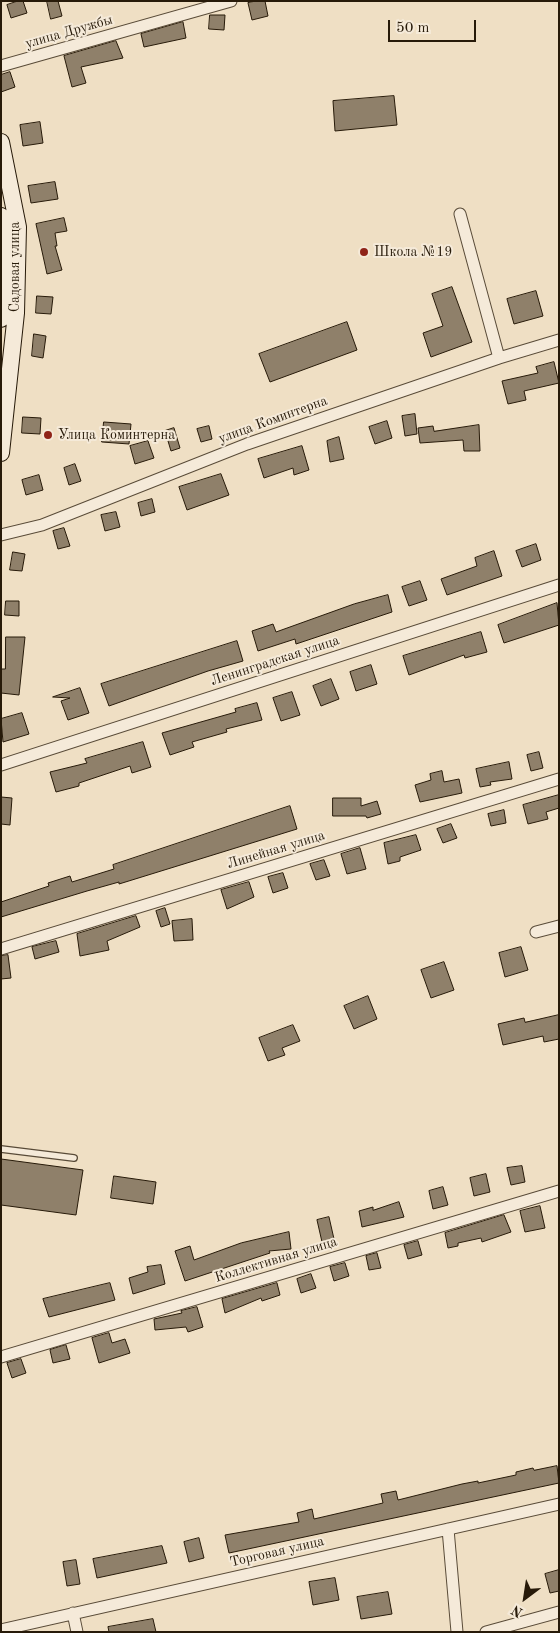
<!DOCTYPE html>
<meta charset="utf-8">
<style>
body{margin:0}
#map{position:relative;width:560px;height:1633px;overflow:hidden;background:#efdfc4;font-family:"Old Standard TT",serif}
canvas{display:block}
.frame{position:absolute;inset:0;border:2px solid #271a09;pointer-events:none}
.north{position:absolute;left:500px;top:1573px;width:50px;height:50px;-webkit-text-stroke:4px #f5ead9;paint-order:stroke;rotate:211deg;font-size:14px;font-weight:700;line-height:20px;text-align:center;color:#271a09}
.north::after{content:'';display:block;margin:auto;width:18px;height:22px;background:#271a09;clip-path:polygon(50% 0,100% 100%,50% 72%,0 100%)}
.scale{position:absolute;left:388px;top:20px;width:88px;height:22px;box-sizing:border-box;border:2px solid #271a09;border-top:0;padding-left:6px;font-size:15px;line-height:18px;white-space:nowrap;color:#271a09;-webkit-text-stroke:4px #f5ead9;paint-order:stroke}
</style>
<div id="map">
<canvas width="560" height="1633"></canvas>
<div class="frame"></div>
<div class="north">N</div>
<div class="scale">50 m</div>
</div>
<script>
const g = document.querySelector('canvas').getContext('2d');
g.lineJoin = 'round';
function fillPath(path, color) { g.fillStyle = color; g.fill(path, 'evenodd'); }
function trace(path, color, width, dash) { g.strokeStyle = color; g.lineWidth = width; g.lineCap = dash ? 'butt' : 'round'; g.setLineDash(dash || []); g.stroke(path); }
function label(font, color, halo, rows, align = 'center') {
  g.font = font + ' "Old Standard TT",serif'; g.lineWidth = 4; g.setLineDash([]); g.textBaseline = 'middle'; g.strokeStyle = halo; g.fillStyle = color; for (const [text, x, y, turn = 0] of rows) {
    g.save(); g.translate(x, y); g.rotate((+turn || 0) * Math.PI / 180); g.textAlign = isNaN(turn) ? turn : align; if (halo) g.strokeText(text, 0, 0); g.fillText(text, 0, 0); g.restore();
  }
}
const building = new Path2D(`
 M18,1h5l4,12 -16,5 -4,-13z
 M47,1h11l4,15 -11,3z
 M256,1h9l3,15 -16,4 -4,-17z
 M210,15h15l-1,15 -15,-1z
 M183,22l3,16 -42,9 -3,-13z
 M116,41l7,17 -42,9 5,16 -14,4 -8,-31z
 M10,72l5,15 -14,5v-17z
 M394,96l3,29 -62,6 -2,-30z
 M40,122l3,21 -20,3 -3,-21z
 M55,182l3,17 -27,4 -3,-17z
 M64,218l3,13 -12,2 2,13h-2l7,24 -15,4 -11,-50z
 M452,287l20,55 -41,15 -8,-24 20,-7 -11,-32z
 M536,291l7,25 -29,8 -7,-25z
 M37,296l16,1 -2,17 -15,-1z
 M347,322l10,28 -87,32 -11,-28z
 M34,334l12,2 -3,22 -11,-2z
 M554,362l5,21 -35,8 2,9 -18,4 -6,-23 36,-8 -2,-6z
 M415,414l2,20 -12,2 -3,-20z
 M23,417l18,1 -1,16 -18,-1z
 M387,421l5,17 -17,6 -6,-17z
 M104,422l27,2 -2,20 -27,-2z
 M479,425l1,26h-16l-1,-11 -43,3 -2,-15 15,-2 1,5z
 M209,426l3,13 -11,3 -4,-13z
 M174,428l6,20 -9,3 -6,-20z
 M339,437l5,22 -14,3 -3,-21z
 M148,441l6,17 -19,6 -5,-18z
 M302,446l7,24 -15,5 -1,-7 -29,10 -6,-19z
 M75,464l6,17 -12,4 -5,-17z
 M221,474l8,21 -42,15 -8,-23z
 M39,475l4,15 -17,5 -4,-15z
 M152,499l3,13 -14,4 -3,-13z
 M116,512l4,15 -15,4 -4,-16z
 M64,528l6,18 -12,3 -5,-18z
 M536,544l5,16 -19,7 -6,-16z
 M494,551l8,25 -55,19 -6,-16 36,-13 -2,-8z
 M13,552l12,2 -3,17 -12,-1z
 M420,581l7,19 -18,6 -7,-19z
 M388,595l4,17 -96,32 -1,-5 -37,12 -6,-20 21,-7 3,8 78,-28z
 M6,601h13v15l-14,-1z
 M557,603l2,22 -55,18 -6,-18z
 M481,632l6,20 -22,6 -1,-3 -55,20 -6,-19z
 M6,637h19l-6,58 -18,-2v-24h4z
 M237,641l6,20 -35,10 -99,35 -8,-22z
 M371,665l6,19 -21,7 -6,-19z
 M331,679l8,20 -18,7 -8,-20z
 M80,688l9,25 -21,7 -7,-19 9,-3 -17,-1z
 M292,692l8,23 -19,6 -8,-23z
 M257,703l5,17 -36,9 1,3 -35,10 2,5 -24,8 -8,-22 74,-21 -1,-3z
 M22,713l7,21 -26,8 -2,-23z
 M143,742l8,25 -19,6 -2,-7 -51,17v3l-23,6 -6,-20 37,-9 -2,-4z
 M539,752l4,16 -12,3 -4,-16z
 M509,762l3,17 -22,3 1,3 -11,2 -4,-18z
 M442,771l2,11 15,-3 3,14 -42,9 -5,-17 16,-5 -1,-6z
 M559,795v13l-13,4 2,7 -20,5 -5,-19z
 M1,797l11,1 -2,27 -9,-1z
 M333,798h28v8l16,-5 4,13 -14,4 -1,-2h-33z
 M290,806l7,23 -178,55v-2l-32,9 -86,26v-15l48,-16 -1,-3 22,-7 2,6 42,-13 -1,-4z
 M504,810l2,13 -15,3 -3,-12z
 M451,824l6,14 -14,5 -6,-14z
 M416,835l5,15 -21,7v4l-12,3 -4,-21z
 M360,848l6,21 -19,5 -6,-20z
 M324,860l6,16 -14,4 -6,-16z
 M283,873l5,15 -15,5 -5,-16z
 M249,882l5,15 -27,12 -6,-19z
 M165,908l5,16 -9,3 -5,-16z
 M136,916l4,11 -33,14 2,9 -29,6 -3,-22z
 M192,919l1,21 -19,1 -2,-20z
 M56,941l3,11 -24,7 -3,-12z
 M521,947l7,23 -23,7 -6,-24z
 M8,955l3,23 -10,1v-23z
 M444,962l10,28 -23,8 -10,-28z
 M368,996l9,23 -23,10 -10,-23z
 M559,1015v24l-15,3 -1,-6 -40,9 -5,-21 26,-6 1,4z
 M293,1025l7,16 -18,7 3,7 -17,6 -9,-23z
 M1,1159l82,11 -7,45 -75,-10z
 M522,1166l3,16 -14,3 -4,-17z
 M486,1174l4,18 -16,4 -4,-18z
 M114,1176l42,6 -3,22 -42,-6z
 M443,1187l5,18 -15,4 -4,-18z
 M399,1202l5,15 -42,10 -3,-16 14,-4v3z
 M540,1206l5,22 -20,4 -5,-21z
 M504,1215l7,17 -29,10 -1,-4 -23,5v3l-10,2 -3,-15z
 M329,1217l5,22 -12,3 -5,-22z
 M289,1232l2,17 -22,2 1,2 -85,28 -10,-30 15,-5 4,14 47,-17z
 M418,1241l4,14 -14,4 -4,-14z
 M377,1253l4,15 -12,2 -3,-14z
 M345,1263l4,13 -15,5 -4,-14z
 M161,1265l4,19 -32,10 -4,-16 19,-6 -1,-5z
 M311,1274l5,14 -15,5 -4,-14z
 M110,1283l5,17 -66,17 -6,-18z
 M277,1283l3,12 -18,6 -1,-3 -36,15 -3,-14z
 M197,1307l6,20 -15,5 -2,-5 -31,3 -1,-11 28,-6 -1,-2z
 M109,1333l3,10 13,-4 5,14 -31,10 -7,-25z
 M66,1345l4,14 -17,4 -3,-13z
 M21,1359l5,14 -14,5 -5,-15z
 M557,1466l2,17 -330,70 -4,-18 74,-13 -2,-9 15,-4 2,10 69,-16 -2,-9 15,-3 2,9 64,-16 16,-3v2l38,-8v-3l17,-4 1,2z
 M199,1538l5,20 -15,4 -5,-20z
 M162,1546l5,17 -70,15 -4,-19z
 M76,1560l4,24 -13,2 -4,-24z
 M559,1570v21l-9,2 -5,-19z
 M335,1578l4,22 -26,5 -4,-23z
 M388,1592l4,22 -31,5 -4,-22z
 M153,1619l3,13h-47l-1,-5z`);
const lane = new Path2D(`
 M1,1149l73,9`);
const street = new Path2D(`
 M1,66l230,-65
 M460,214l39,144
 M1,535l41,-10 205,-81 252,-86 60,-18
 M1,765l558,-180
 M536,932l23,-6
 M1,949l558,-170
 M1,1357l558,-166
 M448,1529l9,103
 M73,1613l4,19
 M1,1630l558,-126
 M486,1632l73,-20`);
const secondary = new Path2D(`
 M1,142l17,85 -2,86 -15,140
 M1,216l3,11 -3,92`);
const markers = [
 [364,252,5,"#8f2418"],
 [48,435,5,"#8f2418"]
];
const streetNames = [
 ["улица Дружбы",69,32,-16],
 ["Садовая улица",15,267,-90],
 ["улица Коминтерна",273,420,-20],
 ["Ленинградская улица",275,661,-18],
 ["Линейная улица",276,850,-17],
 ["Коллективная улица",276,1260,-17],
 ["Торговая улица",277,1552,-13]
];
const poiNames = [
 ["Школа №19",374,252],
 ["Улица Коминтерна",58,435]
];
fillPath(building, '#8f806a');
trace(building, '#271a09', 1);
trace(lane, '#594b38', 8);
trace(street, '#594b38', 13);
trace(secondary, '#271a09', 18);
trace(lane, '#f5ead9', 5.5);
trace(street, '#f5ead9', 11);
trace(secondary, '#f5ead9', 16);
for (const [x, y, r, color] of markers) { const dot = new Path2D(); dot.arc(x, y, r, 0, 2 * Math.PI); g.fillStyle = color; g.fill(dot); trace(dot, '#f5ead9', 2); }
label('14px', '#271a09', '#f5ead9', streetNames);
label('14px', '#271a09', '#f5ead9', poiNames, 'left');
</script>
